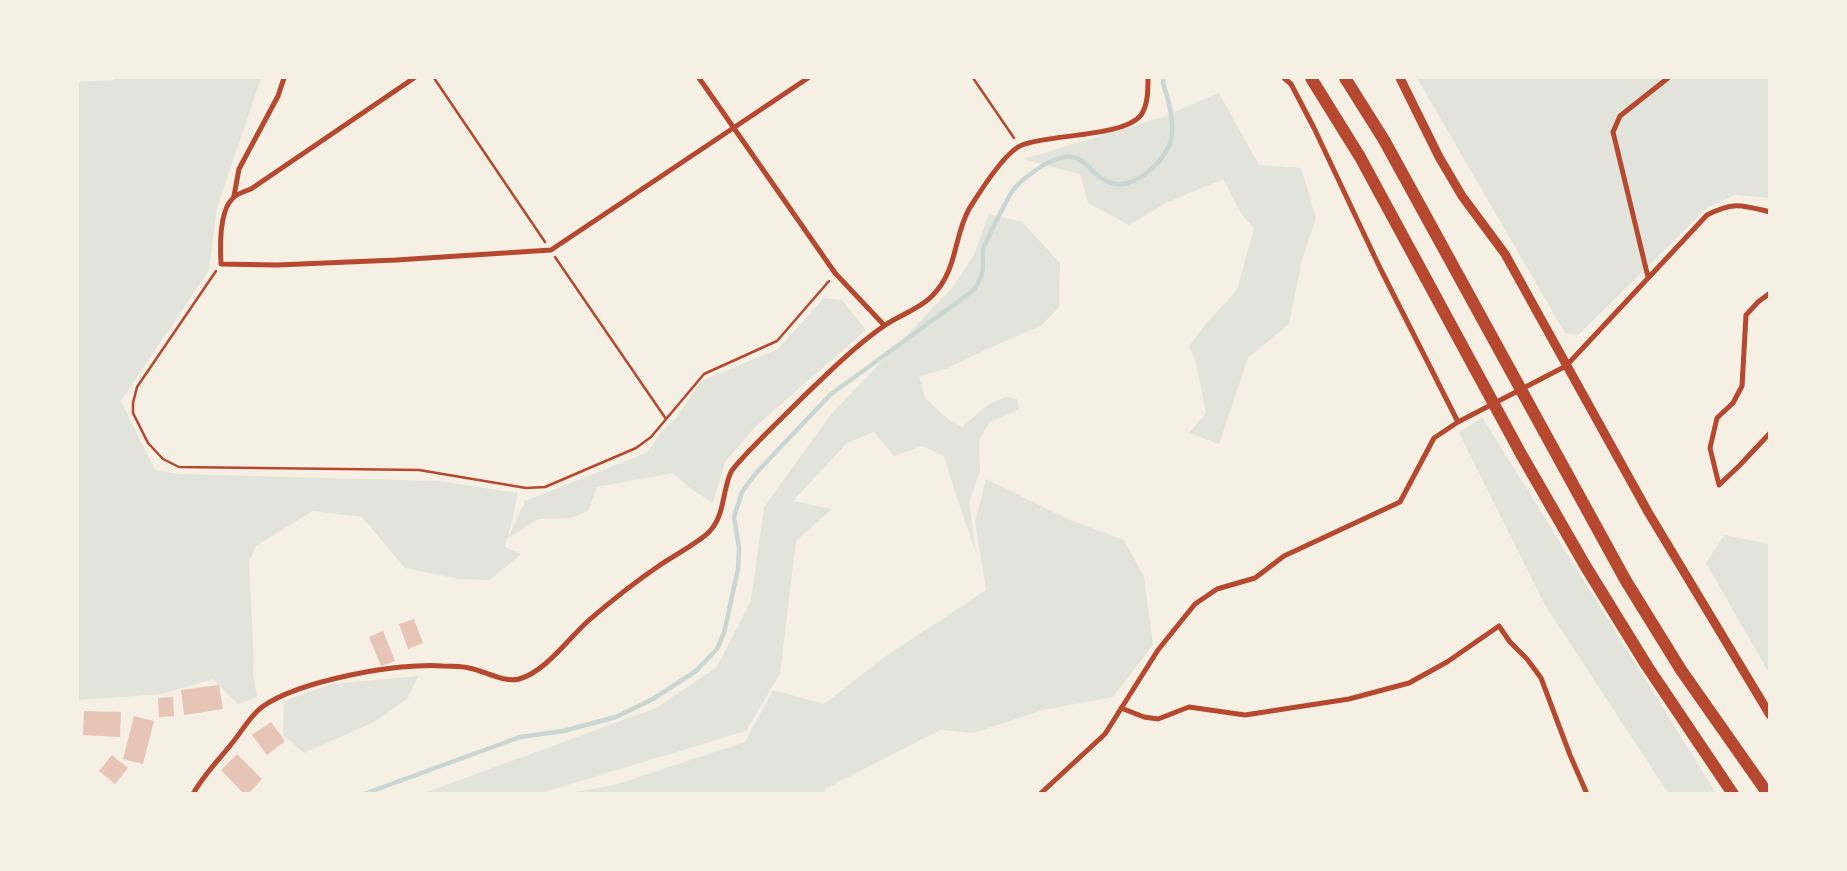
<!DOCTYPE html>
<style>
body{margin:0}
#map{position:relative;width:1847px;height:871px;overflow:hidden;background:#f6efe4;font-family:Montserrat,sans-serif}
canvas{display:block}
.frame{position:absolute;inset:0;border:79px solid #f6efe4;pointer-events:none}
</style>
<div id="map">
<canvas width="1847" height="871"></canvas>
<div class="frame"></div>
</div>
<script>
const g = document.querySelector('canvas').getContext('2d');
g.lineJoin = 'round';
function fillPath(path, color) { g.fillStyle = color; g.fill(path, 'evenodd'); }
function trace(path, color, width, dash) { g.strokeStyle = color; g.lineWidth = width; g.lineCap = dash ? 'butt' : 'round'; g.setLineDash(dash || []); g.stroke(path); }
const green = new Path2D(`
 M119,78h142l-44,130 -8,62 -88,131 34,69 24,4 259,7 80,12 -10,45 17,-37 121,-48 15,-20 16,-16 24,-36 77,-32 46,-51 18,2 24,30 -111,97 -30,35 -12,41 -22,-14 -18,-16 -76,14 -9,24 -17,7 -32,1 -32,19 -2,9 16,7 -31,26 -31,-1 -54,-11 -43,-51 -49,-6 -57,35 -7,16 5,99 -1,12 4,24 -19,7 -25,-25 -51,15 -84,6v-618l35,-2z
 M1417,78h352v120l-34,-3 -28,13 -129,127 -13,-2z
 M1219,93l40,72 42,3 15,50 -14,42 -13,64 -41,34 -29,86 -30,-11 17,-20 -10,-50 -7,-17 16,-21 32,-35 17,-62 -12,-13 -19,-36 -57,24 -37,22 -41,-22 -8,-29 -57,-15 137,-41z
 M989,214l33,8 38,41 -1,44 -18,19 -45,19 -48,23 -29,9 7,22 23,21 13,7 27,-23 16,-7 12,2 2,10 -30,14 -10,17 1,31 -11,31 7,50 -21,-60 -11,-36 -22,-10 -28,10 -20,-24 -27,11 -54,58 39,8 -36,32 -16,133 -34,57 -205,62h-117l232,-85 61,-41 34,-67 13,-93 68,-94 121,-126 21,-32z
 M1482,417l234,376h-48l-123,-188 -86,-172z
 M986,479l84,41 54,20 20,37 9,68 -40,52 -70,13 -70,23 -33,-3 -113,58 -4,5h-253l44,-8 131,-43 28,-52 51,14 62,-48 100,-66 -11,-68z
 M1724,535l45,9v129l-63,-110z
 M418,676l-10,22 -34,24 -70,31 -21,-18 1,-34 48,-17z`);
const stream = new Path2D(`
 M364,794l156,-57 43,-6 53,-14 37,-18 43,-28 21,-22 7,-16 14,-64 1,-21 -5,-31 8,-25 14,-19 74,-78 144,-105c3,-5 7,-11 8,-17 2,-7 0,-16 1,-23 1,-6 27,-57 31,-61 8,-10 29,-25 40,-29 35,-14 33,20 62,24 21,3 48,-23 54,-41 6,-16 -2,-45 -7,-60l1,-5`);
const building = new Path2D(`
 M414,619l9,24 -15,6 -9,-25z
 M383,631l12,30 -14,5 -12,-29z
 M219,685l4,24 -39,6 -3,-25z
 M173,697l1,19 -15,1 -1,-19z
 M84,711l37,1 -1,25 -37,-2z
 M134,716l20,5 -11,43 -20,-5z
 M271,722l14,19 -18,14 -15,-20z
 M237,754l25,25 -14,15h-4l-23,-24z
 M112,755l16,13 -13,16 -16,-13z`);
const path = new Path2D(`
 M434,78l111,164
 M973,78l41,60
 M555,257l111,162
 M216,271l-79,116 -4,16v10l15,30 15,16 16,8 240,3 107,18 19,-1 91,-39 15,-11 53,-63 73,-33 52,-60`);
const minor = new Path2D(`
 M414,78l-163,111c-6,2 -14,5 -18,9 -14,13 -13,48 -12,66l56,1 119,-5 155,-10 257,-172
 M699,78l136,195 49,52
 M1284,78l7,6 23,44 66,140 78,154
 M234,196l5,-27 39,-73 6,-18
 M1648,277l-35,-145 7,-16 48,-38
 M1770,293l-12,9 -12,13 -4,71 -9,17 -16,15 -7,30 9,37 21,-20 30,-32
 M1121,708l23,9 14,2 31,-12 56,8 104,-16 60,-16 38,-21 52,-36 11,16 17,17 14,19 29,77 17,39
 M193,794c11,-20 26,-34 40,-52 9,-11 17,-26 29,-35 36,-26 137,-45 181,-41 9,0 18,0 26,2 16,3 35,15 50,11 26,-7 49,-40 69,-58 23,-20 47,-39 72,-56 13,-9 38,-22 49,-33 16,-16 13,-41 22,-60 4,-7 12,-14 17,-20 18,-19 37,-37 55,-55 25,-24 50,-49 78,-69 14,-11 37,-18 50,-31 27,-26 22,-59 38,-88 10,-16 36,-58 53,-64 28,-11 102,-8 119,-30 7,-10 7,-25 7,-37
 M1040,794l65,-60 53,-84 37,-46 22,-15 38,-11 29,-22 116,-54 34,-64 24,-16 108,-56 141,-151c27,-14 35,-10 63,-3`);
const tertiary = new Path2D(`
 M1400,78l39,79 23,39 43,58 143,258 122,203`);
const motorway = new Path2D(`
 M1311,78l49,79 161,297 65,113 61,99 86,128
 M1345,78l39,62 242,441 55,89 87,124`);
fillPath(green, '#e2e4dc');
trace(stream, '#c9d6d2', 4.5);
fillPath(building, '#e6c5b7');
trace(path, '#b5482f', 2.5);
trace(minor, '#b5482f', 5);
trace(tertiary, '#b5482f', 9);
trace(motorway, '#b5482f', 12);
</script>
